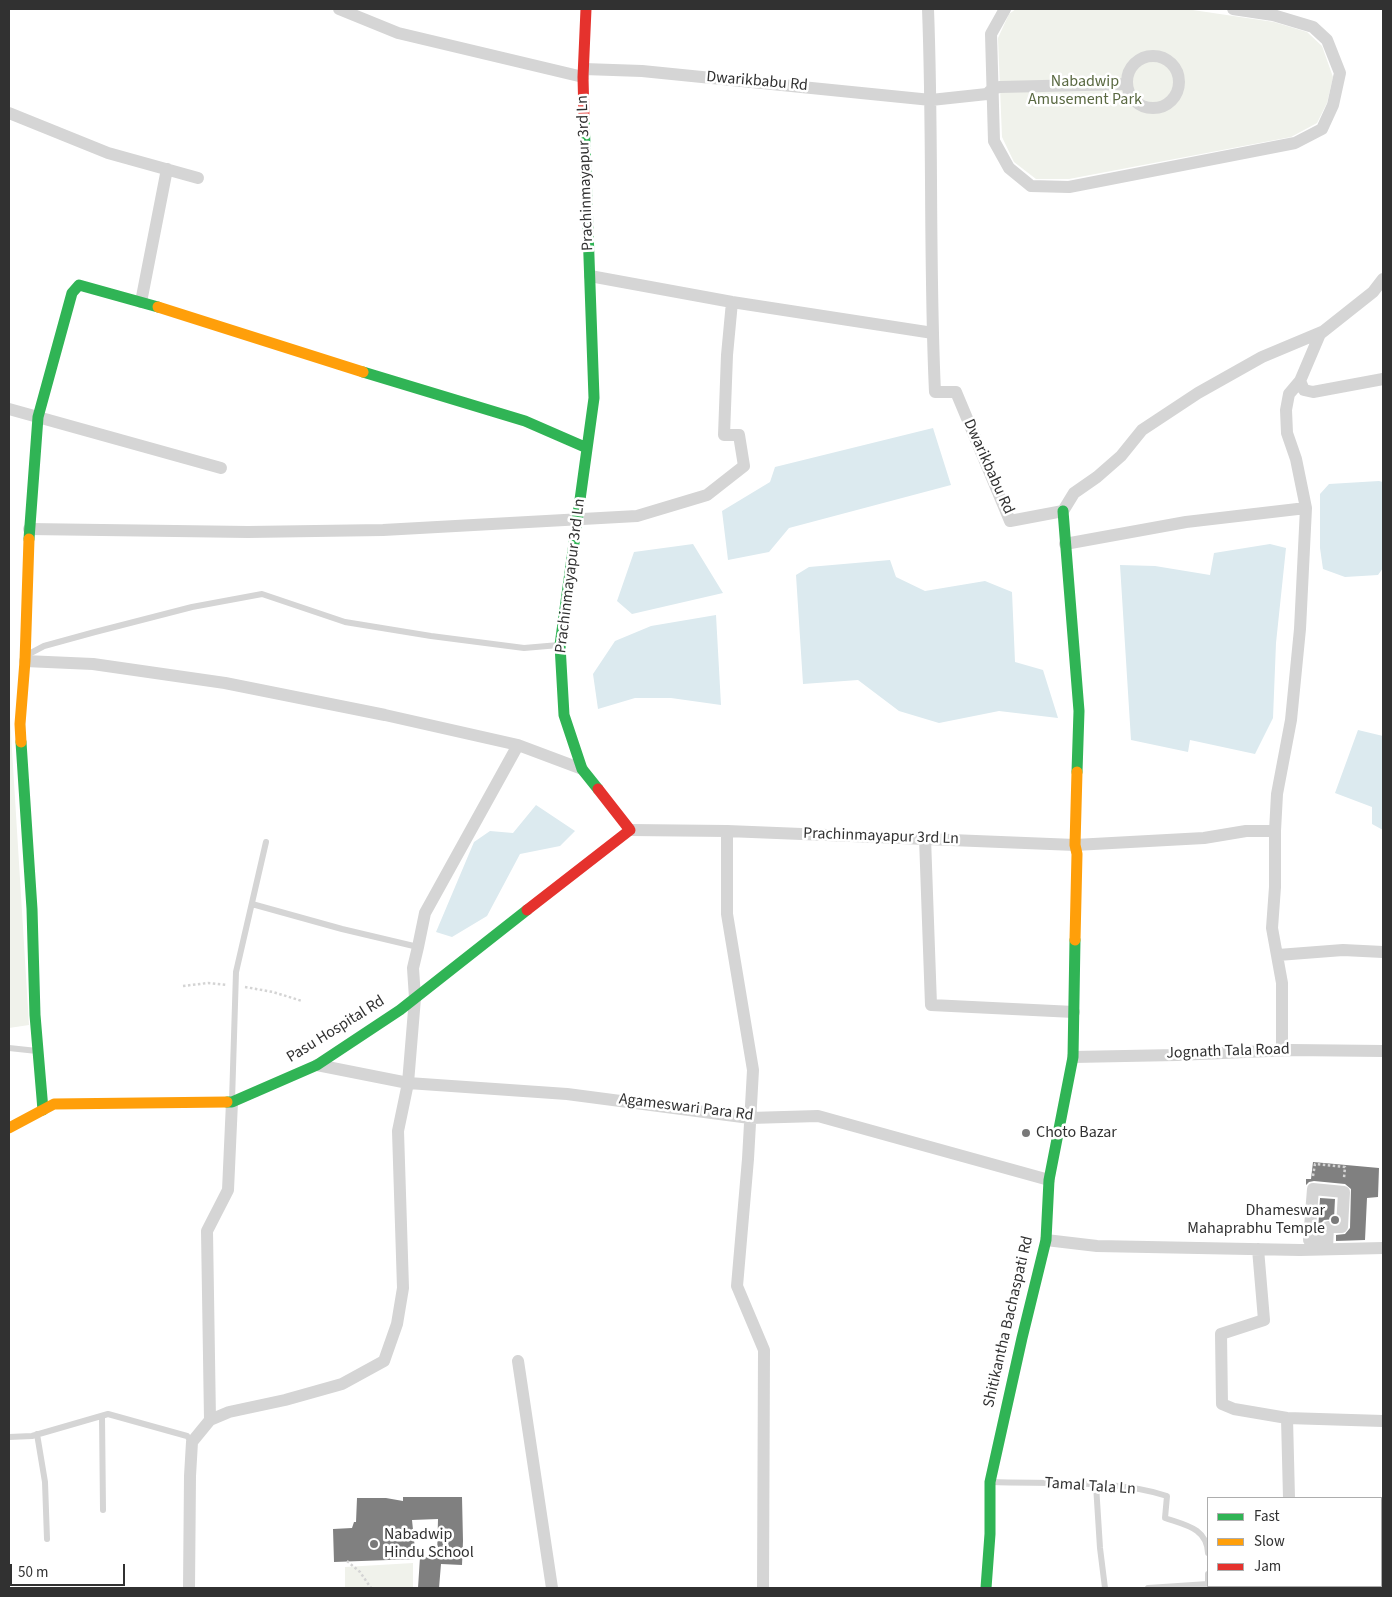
<!DOCTYPE html>
<style>
body{margin:0}
#map{position:relative;width:1392px;height:1597px;overflow:hidden;background:#fff;font-family:"Source Sans 3",sans-serif}
canvas{display:block}
.frame{position:absolute;inset:0;border:10px solid #313131;pointer-events:none}
.legend{position:absolute;left:1207px;top:1497px;width:175px;height:90px;box-sizing:border-box;background:#fff;border:1px solid #adadad;margin:0;padding:6px 9px;list-style:none;font-size:15px;color:#313131}
.legend li{display:flex;align-items:center;gap:10px;height:25px}
.legend b{width:25px;border:1px solid #adadad}
.scale{position:absolute;left:10px;top:1564px;width:115px;height:22px;box-sizing:border-box;border:2px solid #313131;border-top:0;padding-left:6px;font-size:15px;line-height:18px;white-space:nowrap;color:#313131;-webkit-text-stroke:4px #fff;paint-order:stroke}
</style>
<div id="map">
<canvas width="1392" height="1597"></canvas>
<div class="frame"></div>
<ul class="legend">
<li><b style="height:6px;background:#30b455"></b>Fast</li>
<li><b style="height:6px;background:#ff9f0a"></b>Slow</li>
<li><b style="height:6px;background:#e5322d"></b>Jam</li>
</ul>
<div class="scale">50 m</div>
</div>
<script>
const g = document.querySelector('canvas').getContext('2d');
g.lineJoin = 'round';
function fillPath(path, color) { g.fillStyle = color; g.fill(path, 'evenodd'); }
function trace(path, color, width, dash) { g.strokeStyle = color; g.lineWidth = width; g.lineCap = dash ? 'butt' : 'round'; g.setLineDash(dash || []); g.stroke(path); }
function label(font, color, halo, rows, align = 'center') {
  g.font = font + ' "Source Sans 3",sans-serif'; g.lineWidth = 5; g.setLineDash([]); g.textBaseline = 'middle'; g.strokeStyle = halo; g.fillStyle = color; for (const [text, x, y, turn = 0] of rows) {
    g.save(); g.translate(x, y); g.rotate((+turn || 0) * Math.PI / 180); g.textAlign = isNaN(turn) ? turn : align; if (halo) g.strokeText(text, 0, 0); g.fillText(text, 0, 0); g.restore();
  }
}
const green = new Path2D(`
 M1016,9h170l88,13 33,10 15,14 11,31 -6,26 -10,20 -26,14 -222,42h-33l-22,-17 -12,-25 -4,-99 11,-24z
 M9,701l20,324 -20,3z
 M413,1563v25h-68v-21z`);
const water = new Path2D(`
 M933,428l18,57 -162,43 -20,24 -41,8 -6,-49 48,-29 5,-15z
 M1379,481l4,1v86l-5,7 -33,2 -22,-8 -3,-21v-54l9,-10z
 M693,544l30,49 -91,21 -15,-13 17,-49z
 M1270,544l16,4 -10,95 -3,75 -18,36 -65,-14 -2,12 -57,-12 -11,-175 35,1 55,9 4,-22z
 M890,560l6,17 29,14 60,-10 27,11 3,70 28,8 15,48 -59,-7 -60,12 -40,-12 -41,-31 -55,4 -7,-109 13,-8z
 M716,615l5,90 -50,-7h-36l-37,11 -5,-35 22,-33 36,-15z
 M1358,730l25,6v94l-11,-6v-17l-37,-14z
 M536,805l39,26 -15,15 -40,8 -33,62 -35,21 -16,-5 38,-90 16,-11 23,2z`);
const building = new Path2D(`
 M1313,1162l66,6 -1,29 -11,1 -2,42 -29,1v-6l9,-1 5,-6 1,-39 -6,-5 -31,-3 -5,1 -3,3v-6h5z
 M1320,1198l15,1 -1,20 -10,1 -3,3 -1,9h-2z
 M403,1497h59l1,44 -1,24 -21,-1 -2,24h-21l2,-31 17,1 1,-39 -26,1 4,39 -82,3 -1,-33 19,-1 2,-6h2l1,-24h29l17,3z`);
const path = new Path2D(`
 M183,986l25,-3 19,2
 M245,987l28,5 29,9
 M1313,1176l2,-12 30,3 -1,11
 M347,1561l13,11 11,16`);
const lane = new Path2D(`
 M27,655l17,-9 51,-14 97,-25 70,-13 83,28 86,14 93,12 35,-3
 M252,904l90,25 76,18
 M9,1048l28,3
 M232,1101l4,-129 30,-130
 M102,1416l1,94
 M37,1434l8,48 2,57
 M9,1437l23,-1 76,-22 79,22 5,6
 M991,1482c56,2 123,-3 176,14l-2,22c20,7 42,10 43,35
 M1096,1485l4,63 5,40
 M1208,1584v-10
 M1238,1586l7,2
 M1148,1588l60,-4`);
const street = new Path2D(`
 M339,9l59,24 185,44
 M928,9c5,128 1,256 7,383h21l54,129 53,-10 11,-18 23,-16 24,-21 21,-26 56,-37 64,-36 62,-26
 M1005,9l-14,25 3,107 15,27 22,18 38,1 226,-44 27,-14 11,-24 7,-32 -13,-33 -14,-13 -40,-12 -40,-6
 M1127 82a26 26 0 1 1 52 0a26 26 0 1 1-52 0Z
 M584,69l58,2 289,29 56,-6 5,-5 8,-2 126,-3
 M9,113l99,40 90,25
 M590,276l142,26 201,31
 M1383,279l-10,13 -53,42 -20,47 4,9 9,2 70,-13
 M141,302l26,-133
 M9,409l212,59
 M29,529l219,3 135,-2 254,-14 70,-21 37,-29 -5,-31h-15l3,-80 5,-53
 M1065,544l121,-22 120,-14
 M25,661l68,3 132,19 160,32 133,30 64,24
 M630,830l97,1 348,14 129,-7 42,-7h29
 M727,831v83l26,156 -5,89 -11,127 27,64 -1,238
 M925,838l6,167 143,7
 M1278,955l65,-5 40,2
 M1282,1050v-67l-10,-55 3,-41v-56l2,-37 14,-74 9,-91 6,-121 -10,-49 -9,-26 -1,-23 3,-16 11,-13
 M1073,1057l104,-2 114,-5 92,1
 M317,1065l91,18 159,11 183,24 68,-2 231,64
 M1046,1240l51,6 203,4 83,-2
 M1258,1249l6,71 -43,14 1,70 12,5 53,9 96,3
 M1327,1249l1,-22h14l2,-35 -31,-3 -4,51h18
 M518,1361l34,227
 M1287,1418l2,80
 M210,1420l-3,-189 21,-41 4,-88
 M189,1588l1,-112 2,-34 18,-22 19,-8 56,-12 57,-16 42,-23 13,-37 6,-36 -5,-157 10,-48 7,-85 -2,-30 5,-21 7,-34 93,-168
 M1284,1588v-2`);
const fast = new Path2D(`
 M584,117l10,281 -34,247 4,70 18,54 16,20
 M363,372l162,49 62,27
 M1063,511l16,200 -2,61
 M29,539l9,-122 34,-124 7,-8 79,22
 M21,742l11,167 3,106 8,95
 M227,1102h5l85,-37 83,-55 127,-100
 M986,1588l4,-54v-52l32,-144 24,-98 3,-60 24,-123 2,-117`);
const slow = new Path2D(`
 M158,307l205,65
 M21,742l-1,-18 5,-63 4,-122
 M1075,940l2,-86 -2,-9 2,-73
 M9,1128l45,-24 173,-2`);
const jam = new Path2D(`
 M584,117l-1,-40 3,-68
 M527,910l103,-80 -32,-41`);
const markers = [
 [1026,1133,5,"#797979"],
 [1335,1220,5,"#797979"],
 [374,1544,5,"#797979"]
];
const streetNames = [
 ["Dwarikbabu Rd",757,82,5],
 ["Prachinmayapur 3rd Ln",586,173,-92],
 ["Dwarikbabu Rd",988,467,66],
 ["Prachinmayapur 3rd Ln",571,576,-83],
 ["Prachinmayapur 3rd Ln",881,837,2],
 ["Pasu Hospital Rd",336,1030,-32],
 ["Jognath Tala Road",1228,1052,-2],
 ["Agameswari Para Rd",686,1108,7],
 ["Shitikantha Bachaspati Rd",1009,1322,-77],
 ["Tamal Tala Ln",1090,1487,4]
];
const parkNames = [
 ["Nabadwip",1085,82],
 ["Amusement Park",1085,100]
];
const poiNames = [
 ["Choto Bazar",1036,1133],
 ["Dhameswar",1325,1211,"right"],
 ["Mahaprabhu Temple",1325,1229,"right"],
 ["Nabadwip",384,1535],
 ["Hindu School",384,1553]
];
fillPath(green, '#f0f2eb');
fillPath(water, '#dceaef');
fillPath(building, '#808080');
trace(path, '#d4d4d4', 2.5, [2.5, 2.5]);
trace(lane, '#d5d5d5', 6);
trace(street, '#d5d5d5', 12);
trace(fast, '#30b455', 11);
trace(slow, '#ff9f0a', 11);
trace(jam, '#e5322d', 11);
for (const [x, y, r, color] of markers) { const dot = new Path2D(); dot.arc(x, y, r, 0, 2 * Math.PI); g.fillStyle = color; g.fill(dot); trace(dot, '#fff', 2); }
label('16px', '#313131', '#fff', streetNames);
label('16px', '#5a6942', '#fff', parkNames);
label('16px', '#313131', '#fff', poiNames, 'left');
</script>
